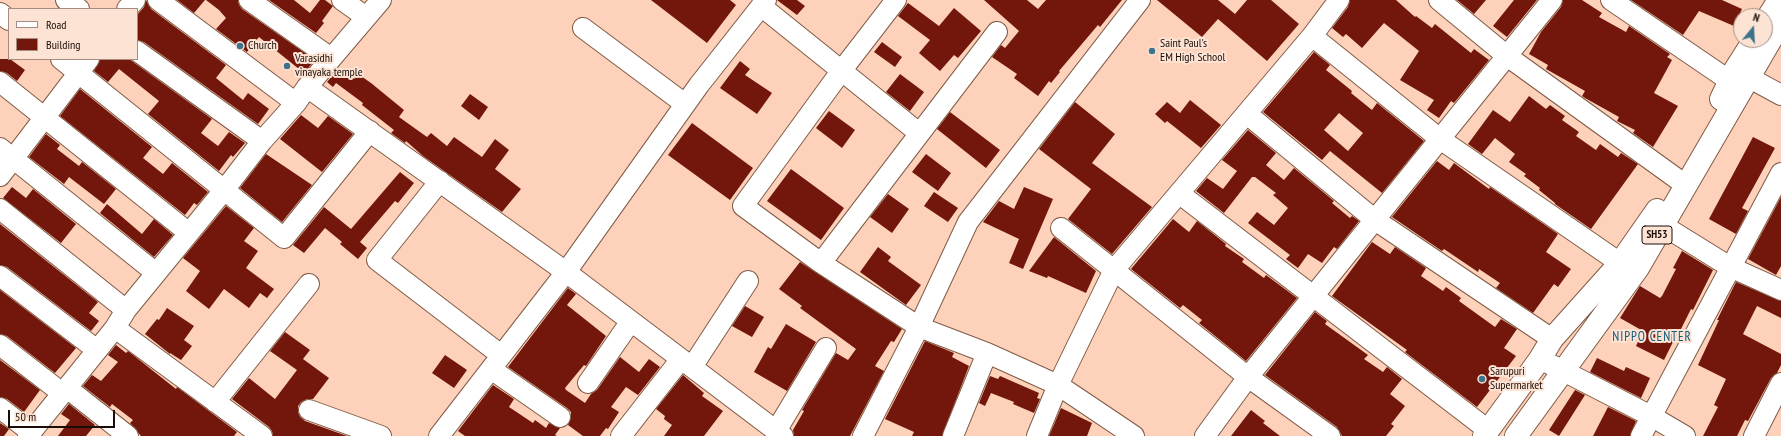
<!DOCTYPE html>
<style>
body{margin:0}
#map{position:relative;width:1781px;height:436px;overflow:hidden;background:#fdd1ba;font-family:"PT Sans Narrow",sans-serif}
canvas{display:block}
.legend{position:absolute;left:8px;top:8px;width:130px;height:52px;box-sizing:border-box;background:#fde3d4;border:1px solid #a38d82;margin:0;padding:5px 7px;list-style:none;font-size:12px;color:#1b0d06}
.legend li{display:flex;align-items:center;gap:8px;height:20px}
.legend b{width:20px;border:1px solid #a38d82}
.north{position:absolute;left:1733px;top:8px;width:40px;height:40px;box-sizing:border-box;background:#fde3d4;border:1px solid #a38d82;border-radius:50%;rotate:18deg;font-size:11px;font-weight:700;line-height:16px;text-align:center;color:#1b0d06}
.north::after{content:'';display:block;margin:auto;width:14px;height:18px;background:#3b738d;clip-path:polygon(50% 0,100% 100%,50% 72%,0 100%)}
.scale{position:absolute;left:8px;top:410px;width:107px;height:18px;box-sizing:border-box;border:2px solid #1b0d06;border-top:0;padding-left:5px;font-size:12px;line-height:14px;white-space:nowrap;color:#1b0d06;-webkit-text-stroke:3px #fde3d4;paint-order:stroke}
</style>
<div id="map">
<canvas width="1781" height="436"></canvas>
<ul class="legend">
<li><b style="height:5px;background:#fff"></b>Road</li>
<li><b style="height:11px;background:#73160b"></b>Building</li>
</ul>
<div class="north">N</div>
<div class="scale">50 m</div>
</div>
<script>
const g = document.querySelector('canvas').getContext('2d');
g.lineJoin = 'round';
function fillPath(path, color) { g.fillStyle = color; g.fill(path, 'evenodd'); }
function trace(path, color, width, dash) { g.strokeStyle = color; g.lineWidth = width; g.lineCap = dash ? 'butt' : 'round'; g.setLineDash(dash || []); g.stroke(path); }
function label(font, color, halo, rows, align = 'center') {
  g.font = font + ' "PT Sans Narrow",sans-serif'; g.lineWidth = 4; g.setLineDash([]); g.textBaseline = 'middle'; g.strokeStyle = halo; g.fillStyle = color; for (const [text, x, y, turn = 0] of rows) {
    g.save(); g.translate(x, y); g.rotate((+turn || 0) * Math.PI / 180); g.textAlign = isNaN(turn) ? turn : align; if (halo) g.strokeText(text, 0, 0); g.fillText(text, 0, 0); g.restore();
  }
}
const building = new Path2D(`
 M146,0l5,9 75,56 -10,13 27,22 5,-7 21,16 -11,15 -114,-82 -7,-2v-25l7,-8z
 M177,0h28l-11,13z
 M206,0h32l1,5 3,4 73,51 -11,13 -45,-36 -12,15 -31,-23 10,-11 -7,-8z
 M269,0h25l16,13 10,-13h5l8,6 -11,15 2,2 -8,10z
 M651,0h79l6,5 -29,38z
 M777,0h20l8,6 -8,9z
 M984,0h43l11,9 8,-9h76l-22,27 -2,-2 -39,46 1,1 -9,11 -2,-2 -11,15 -24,-18 3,-4 -25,-17 9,-12 4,3 14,-17z
 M1157,0h61l17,14 12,-14h24l28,24 -32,37 -49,-42 -16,18z
 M1350,0h46l19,17 1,-1 16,12 3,-4 36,29 3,-4 15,11 -35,43 -3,-2 -12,17 -12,-8 7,-10 -34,-20 19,-29 -35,-28 -22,25 -16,-14 -3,3 -11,-9 16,-21z
 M1457,0h29l-12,14z
 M1514,0h23l-30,37 -14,-11z
 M1563,0h19l20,13 -3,4 27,15 3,-6 41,28 -3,3 5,3 -18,33 24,13 -25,41 -20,-14 2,-3 -18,-9 2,-4 -34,-19 -3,-2 3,-5 -39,-22 2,-4 -19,-11 12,-22 20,-25z
 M1631,0h91l20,9 -8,17 -35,-15 -16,24z
 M908,3l31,23 15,-18 27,23 -23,27 -4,-3 -14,16 -21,-18 11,-13 -32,-24z
 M882,42l20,15 -7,10 -21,-15z
 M1314,52l16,13 -4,5 26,21 -1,2 21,17 5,-7 47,38 -42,52 -52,-42 -8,9 -59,-48zM1339,113l24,20 -15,18 -24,-21z
 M0,59h10l15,11 -8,11 -10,-8 -7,-2z
 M100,59h29l83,60 -11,14 17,13 11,-14 16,11 -12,14 -2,-2 -12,16 -71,-57 11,-13 -40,-32 -11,13 -14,-11z
 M740,61l10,8 -5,6 27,18 -15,21 -37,-26z
 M339,68l15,11 4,-5 13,9 33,27 -5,7 28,20 4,-4 16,13 7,-9 28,20 13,-18 14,11 -14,19 26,20 -19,23 -79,-56 -17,-15 -1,2 -14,-10 3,-3 -32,-25 1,-2 -27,-20 -3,4 -6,-5z
 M900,74l24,18 -14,19 -24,-19z
 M80,89l72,58 -9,11 20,16 9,-11 36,29 -11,13 -3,-2 -9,12 -125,-99z
 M470,94l18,13 -9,13 -18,-14z
 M1529,96l17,13 4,-4 15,11 -3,4 17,12 -3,4 20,14 4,-6 18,13 3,-4 17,11 -47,65 -36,-25v-1l-16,-13 1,-2 -16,-12 2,-2 -17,-12 6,-8 -20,-16 -13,16 -14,-10 25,-34 17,12z
 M1190,100l31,25 -20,23 -34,-27 -2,2 -10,-9 12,-12 13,11z
 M1075,102l40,32 -23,29 60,44 -40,47 -44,-35 23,-30 -52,-40z
 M829,111l26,19 -13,18 -26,-20z
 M950,112l50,38 -14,18 -49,-39z
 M301,115l17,13 10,-12 25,18 -31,38 -42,-33z
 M692,123l61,45 -23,32 -62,-45z
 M1248,130l28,23 -10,12 18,15 10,-12 40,33 -2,2 18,15 2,-2 7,5 -22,28 -3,-2 -12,16 -14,-9 -10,14 -12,-9 4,-4 -42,-32 9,-11 17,13 14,-17 -15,-13 3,-2 -21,-16h-3l-28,36 -28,-22 11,-13 16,11 14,-18 -15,-11z
 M46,134l14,11 -3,4 22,17 3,-4 34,27 -12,15 -35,-27 -5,7 -35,-27z
 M1753,137l22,11 -33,60 6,3 -12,23 -27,-15z
 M266,154l46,31 -30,37 -42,-34z
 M926,154l25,19 -13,18 -26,-19z
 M1437,161l12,9 5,-7 35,26 1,-2 68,47 -12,18 25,17 -13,18 -4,-3 -21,29 -37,-25 4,-5 -21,-14 -1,3 -34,-23 -2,2 -50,-34z
 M791,169l53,39 -23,32 -54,-39z
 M400,172l14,11 -16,20 -3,-2 -35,41 7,6 -9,11 -18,-15 2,-2 -17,-14 -21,25 -11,-8 31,-38 27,22z
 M12,187l14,11 7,-9 43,35 -15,19 -58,-45z
 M1024,187l29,12 -30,70 -14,-6 10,-24 -36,-17 16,-21 15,8z
 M934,192l24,16 -10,14 -24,-16z
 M888,194l21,15 -17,24 -22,-16z
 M1781,197v69l-5,9 -28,-16z
 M107,204l35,30 12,-15 19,16 -19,22 -54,-44z
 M226,206l28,22 -10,13 14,10 -12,17 28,21 -7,9 -7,-5 -11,15 -25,-19 -15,20 -23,-18 14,-20 -17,-13z
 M1173,219l16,13 8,-11 29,23 -1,2 19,13 -2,3 22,16 2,-3 31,23 -51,63 -47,-38 3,-3 -19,-15 -3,3 -49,-39z
 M0,224l98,78 -9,11 10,8 -8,10 -84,-64 -7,-2z
 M1054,237l42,34 -10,22 -38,-17 -1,2 -18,-7z
 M1372,242l18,12 5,-7 31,21 -5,8 22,15 3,-4 15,11 -2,3 36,26 6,-8 16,10 -13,19 12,8 -39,51 -72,-55 2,-2 -75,-54z
 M878,247l13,10 -3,4 33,24 -15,20 -46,-33z
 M1682,251l31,19 -20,40 -2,-1 -11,22 -1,-1 -15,30 -28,-14 7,-15 -23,-13 20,-32 20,12 2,-2 14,-27 -3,-1z
 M800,262l102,67 -8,13 -3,-1 -16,25 9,5 -34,65h-56l-1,-6 11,-19 -2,-1 34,-57 12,7 8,-11 -56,-41 2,-2 -23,-17z
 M1736,282l45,19v17l-24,-12 -14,28 38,20v11l-4,8 -6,5 -23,43 -3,-1 -8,16h-34l15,-29 -4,-2 12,-26 -28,-14 21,-45h-2z
 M568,288l8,6 -9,11 39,31 -20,30 -2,-1 -19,23 1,2 19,13 6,-9 6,-4 23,-33 19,15 10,-13 11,8 -22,28 -12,-8 -15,20 8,5 -11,17 -2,-1 -6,8h-17l-15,-11 3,-7v-6l-4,-4 -59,-41z
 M0,290l76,58 -21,25 -48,-37 -7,-2z
 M745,306l19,11 -12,20 -20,-11z
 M167,308l27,18 -10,14 8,6 -11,14 -11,-7v1l-25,-20 12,-15 2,1z
 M1315,312l12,9 -2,3 43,31 -4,4 19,13 4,-5 15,12 -12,15 15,12 -14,18 3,2 -8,10h-44l-5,-9 -72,-52z
 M786,324l30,18 -29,49 -33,-19 14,-25 3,2z
 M285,332l25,18 -7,9 26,19 -16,21h-6l-6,3 -3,4v6l2,5 5,4 42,15h-74l-1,-5 -3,-4 -37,-28 17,-21 26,21 22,-29 -27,-19z
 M925,341l29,12 -2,4 17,9 -27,70h-30l2,-4 -29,-13z
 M116,345l10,8 2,-2 48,38 1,-2 60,45 -3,4h-93l-11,-13 3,-3 -21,-16 -2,3 -27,-21 9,-11 9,6 17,-19 -10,-7z
 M445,355l22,15 -13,18 -22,-15z
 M1597,358l27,13 2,-4 24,11 -9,20 -51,-26z
 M0,360l40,30 -16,22 -17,-13 -7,-2z
 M683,375l21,18 -2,3 21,15 -19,25h-40l8,-11 -8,-6 1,-3 -9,-7z
 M990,376l8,3 2,-3 39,17 -2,5 3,1 -6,14 -21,-9 1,-2 -23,-9 -6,13 -6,-3z
 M493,385l21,14 -5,8 24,16 2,-3 11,8 3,-5 11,5 -5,7 2,1h-92l-7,-5z
 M1575,390l10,5 -26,41 -10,-6z
 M69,404l26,21 -9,11h-28l12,-16 -9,-6z
 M1608,407l28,14 -6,15h-37z
 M1061,408l31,15 -5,13h-38z
 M1251,410l14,11 -2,2 17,13h-49z
 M0,423l9,6 -5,7h-4z`);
const minor = new Path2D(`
 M66,0l13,9
 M158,0l138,103
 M249,0l82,58
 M342,0l24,17
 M1439,0l68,56 173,125
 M1611,0l119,81
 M761,6l158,127
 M127,9l8,-9
 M0,13l9,7
 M583,28l102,76
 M997,32l-176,231 98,64 68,26 71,32 76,51
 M1312,36l128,103 180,124
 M137,51l125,90
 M61,59l223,179 86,-107
 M1735,70l46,25
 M0,82l189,151
 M307,87l259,185 217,164
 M1247,114l128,106 177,119
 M0,148l156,125
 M0,176l89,-117
 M440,181l-63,79 124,95
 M1180,194l308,236
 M0,209l126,101
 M1651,218l79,49 51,23
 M1061,228l187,149 82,59
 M821,263l-78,-57 99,-136 54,-70
 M0,276l97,74
 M115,328l147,108
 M0,345l62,48
 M1540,359l111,57 34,20
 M692,367l56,-86
 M491,369l69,48
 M588,383l43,-62
 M67,388l61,48
 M215,402l94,-118
 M0,408l31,24
 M309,410l72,26
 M776,431l50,-83
 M28,436l87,-108 11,-18 99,-121 37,-48 34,-38 11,-16 74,-87
 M439,436l127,-164 133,-187 67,-85
 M621,436l60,-77
 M863,436l56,-109 49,-105 172,-222
 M953,436l34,-83
 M1037,436l21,-51 56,-115 198,-234 27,-36
 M1205,436l43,-59 304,-377
 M1641,436l140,-263
 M1754,436l27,-53`);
const major = new Path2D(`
 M1765,22l14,-22
 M1721,99l14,-29 19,-30
 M1484,436l56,-77 12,-20 68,-76 37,-53
 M1516,436l122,-168 143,-246`);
const markers = [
 [240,46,4,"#3b738d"],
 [1152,51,4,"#3b738d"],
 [287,66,4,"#3b738d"],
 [1482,379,4,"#3b738d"]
];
const shields = [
 [1657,235,30]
];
const shieldNames = [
 ["SH53",1657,235]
];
const poiNames = [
 ["Saint Paul's",1160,44],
 ["EM High School",1160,58],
 ["Church",248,46],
 ["Varasidhi",295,59],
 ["vinayaka temple",295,73],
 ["Sarupuri",1490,372],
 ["Supermarket",1490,386]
];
const neighbourhoodNames = [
 ["NIPPO CENTER",1652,337]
];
fillPath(building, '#73160b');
trace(minor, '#805b46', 22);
trace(major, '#805b46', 24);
trace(minor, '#fff', 20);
trace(major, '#fff', 22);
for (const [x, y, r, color] of markers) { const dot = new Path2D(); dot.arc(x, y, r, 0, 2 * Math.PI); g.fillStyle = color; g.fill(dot); trace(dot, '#fde3d4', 1.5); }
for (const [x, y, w] of shields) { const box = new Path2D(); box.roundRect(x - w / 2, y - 9, w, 18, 3); g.fillStyle = '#fde3d4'; g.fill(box); trace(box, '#1b0d06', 1); }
label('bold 11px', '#1b0d06', null, shieldNames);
label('12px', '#1b0d06', '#fde3d4', poiNames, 'left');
g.letterSpacing = '1px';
label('13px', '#145a76', '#fde3d4', neighbourhoodNames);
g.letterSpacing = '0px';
</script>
